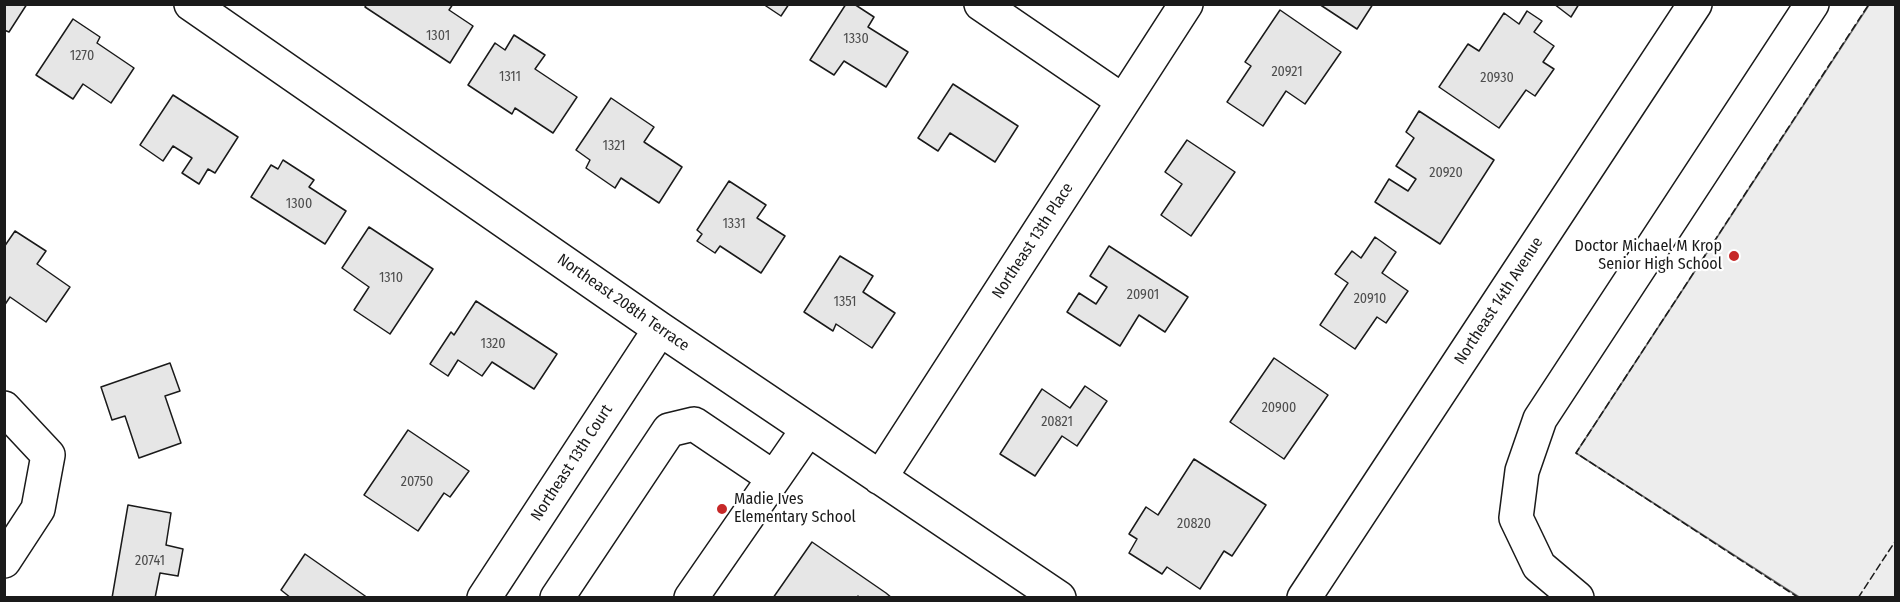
<!DOCTYPE html>
<style>
body{margin:0}
#map{position:relative;width:1900px;height:602px;overflow:hidden;background:#fff;font-family:"Fira Sans Condensed",sans-serif}
canvas{display:block}
.frame{position:absolute;inset:0;border:6px solid #1a1a1a;pointer-events:none}
</style>
<div id="map">
<canvas width="1900" height="602"></canvas>
<div class="frame"></div>
</div>
<script>
const g = document.querySelector('canvas').getContext('2d');
g.lineJoin = 'round';
function fillPath(path, color) { g.fillStyle = color; g.fill(path, 'evenodd'); }
function trace(path, color, width, dash) { g.strokeStyle = color; g.lineWidth = width; g.lineCap = dash ? 'butt' : 'round'; g.setLineDash(dash || []); g.stroke(path); }
function label(font, color, halo, rows, align = 'center') {
  g.font = font + ' "Fira Sans Condensed",sans-serif'; g.lineWidth = 4.5; g.setLineDash([]); g.textBaseline = 'middle'; g.strokeStyle = halo; g.fillStyle = color; for (const [text, x, y, turn = 0] of rows) {
    g.save(); g.translate(x, y); g.rotate((+turn || 0) * Math.PI / 180); g.textAlign = isNaN(turn) ? turn : align; if (halo) g.strokeText(text, 0, 0); g.fillText(text, 0, 0); g.restore();
  }
}
const built = new Path2D(`
 M1869,5h27l-1,592h-96l-223,-144z`);
const building = new Path2D(`
 M4,4h23l-18,28 -5,-2z
 M367,4h86l-4,6 24,16 -23,37 -85,-56z
 M763,4h26l-8,12z
 M846,4h8l20,13 -6,10 40,25 -22,35 -42,-26 -10,14 -24,-15z
 M1319,4h54l-16,25z
 M1554,4h25l-8,13z
 M1280,10l61,42 -36,52 -19,-13 -23,35 -36,-24 24,-36 -6,-4z
 M1527,11l15,10 -8,11 20,14 -11,16 11,7 -19,27 -9,-6 -27,38 -60,-41 29,-43 11,7 25,-38 15,11z
 M73,19l27,18 -3,6 37,25 -23,35 -28,-19 -10,15 -37,-24z
 M514,35l31,20 -10,14 42,28 -24,36 -38,-25 -3,6 -44,-29 27,-42 10,7z
 M953,84l65,42 -23,36 -45,-29 -12,18 -20,-13z
 M173,95l65,42 -23,36 -7,-4 -9,15 -17,-11 10,-15 -19,-12 -10,15 -23,-16z
 M611,98l43,29 -10,15 38,25 -23,36 -38,-25 -6,10 -29,-20 4,-8 -14,-10z
 M1419,111l75,49 -54,84 -65,-42 14,-23 19,12 8,-12 -20,-13 18,-28 -8,-6z
 M1187,140l48,32 -44,64 -30,-21 21,-31 -17,-12z
 M283,160l31,20 -5,7 37,24 -21,33 -74,-47 20,-32 7,4z
 M729,181l37,24 -9,13 28,18 -24,37 -41,-27 -5,7 -18,-12 5,-7 -5,-4z
 M369,227l64,42 -43,65 -36,-24 15,-23 -27,-19z
 M15,231l31,20 -9,13 33,23 -24,35 -36,-25 -6,9v-59z
 M1375,237l21,15 -14,21 26,18 -22,32 -9,-6 -22,32 -35,-24 28,-42 -13,-9 17,-23 9,7z
 M1109,246l79,51 -23,35 -26,-17 -19,31 -53,-34 12,-19 17,11 11,-17 -17,-11z
 M840,256l33,20 -10,16 32,21 -23,35 -36,-24 -3,7 -29,-19z
 M476,301l81,53 -23,35 -42,-27 -10,14 -24,-16 -10,16 -18,-12 21,-32 3,3z
 M1274,358l54,37 -44,64 -54,-37z
 M170,363l10,28 -15,5 16,47 -42,15 -14,-42 -13,4 -11,-33z
 M1085,386l22,15 -30,45 -15,-10 -27,40 -35,-22 42,-65 28,19z
 M408,430l61,41 -19,26 -6,-4 -26,38 -54,-36z
 M1194,459l72,46 -34,51 -8,-5 -24,38 -33,-22 -5,7 -33,-21 8,-14 -8,-5 17,-27 12,8z
 M128,505l43,8 -5,32 17,4 -5,27 -18,-3 -5,25h-43z
 M812,542l74,51 6,5h-31l-3,-2 -1,2h-84z
 M305,554l63,44h-77l-10,-8z`);
const minor = new Path2D(`
 M191,4l469,325 399,269
 M981,4l142,97
 M4,408l44,47 -10,54 -34,52
 M880,478l306,-474
 M484,598l176,-269
 M557,598l112,-168 25,-6 80,54
 M691,598l117,-169
 M1304,598l391,-594
 M1577,598l-38,-32 -23,-48 6,-47 18,-52 272,-415`);
const fence = new Path2D(`
 M1799,598l-223,-145 293,-449
 M1858,598l38,-58`);
const markers = [
 [1734,256,6,"#c62828"],
 [722,509,6,"#c62828"]
];
const numberNames = [
 ["1301",438,36],
 ["1330",856,39],
 ["1270",82,56],
 ["20921",1287,72],
 ["1311",510,77],
 ["20930",1497,78],
 ["1321",614,146],
 ["20920",1446,173],
 ["1300",299,204],
 ["1331",734,224],
 ["1310",391,278],
 ["20901",1143,295],
 ["20910",1370,299],
 ["1351",845,302],
 ["1320",493,344],
 ["20900",1279,408],
 ["20821",1057,422],
 ["20750",417,482],
 ["20820",1194,524],
 ["20741",150,561]
];
const streetNames = [
 ["Northeast 13th Place",1033,241,-57],
 ["Northeast 14th Avenue",1499,301,-57],
 ["Northeast 208th Terrace",623,303,35],
 ["Northeast 13th Court",572,463,-57]
];
const poiNames = [
 ["Doctor Michael M Krop",1722,247],
 ["Senior High School",1722,265],
 ["Madie Ives",734,500,"left"],
 ["Elementary School",734,518,"left"]
];
fillPath(built, '#ededed');
trace(built, '#6a6a6a', 1.5);
fillPath(building, '#e6e6e6');
trace(building, '#1a1a1a', 1.5);
trace(minor, '#1a1a1a', 36);
trace(minor, '#fff', 33);
trace(fence, '#1a1a1a', 1.5, [8, 3]);
for (const [x, y, r, color] of markers) { const dot = new Path2D(); dot.arc(x, y, r, 0, 2 * Math.PI); g.fillStyle = color; g.fill(dot); trace(dot, '#fff', 2); }
label('14px', '#4d4d4d', null, numberNames);
label('16px', '#1a1a1a', '#fff', streetNames);
label('16px', '#1a1a1a', '#fff', poiNames, 'right');
</script>
